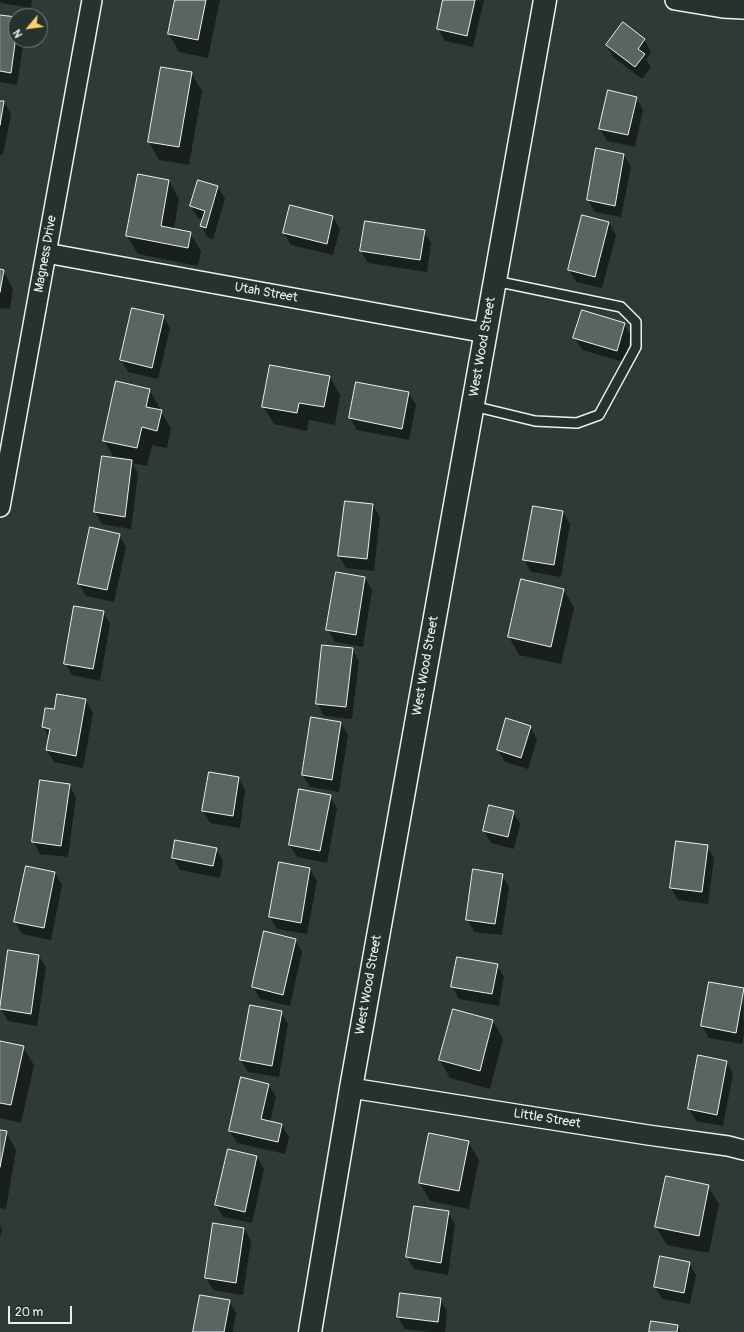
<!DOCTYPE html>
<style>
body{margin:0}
#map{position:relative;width:744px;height:1332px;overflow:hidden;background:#2e3b35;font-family:Pangolin,sans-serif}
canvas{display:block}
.north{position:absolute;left:8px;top:8px;width:40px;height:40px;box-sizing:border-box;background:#26332d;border:1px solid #747f7e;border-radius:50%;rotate:241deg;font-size:11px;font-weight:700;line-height:16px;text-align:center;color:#e8f1f8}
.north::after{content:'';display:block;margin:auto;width:14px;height:18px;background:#ffd166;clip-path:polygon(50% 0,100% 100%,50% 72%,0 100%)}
.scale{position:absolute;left:8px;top:1306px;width:64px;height:18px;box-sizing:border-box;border:2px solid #e8f1f8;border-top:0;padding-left:5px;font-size:12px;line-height:14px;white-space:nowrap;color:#e8f1f8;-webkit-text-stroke:3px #26332d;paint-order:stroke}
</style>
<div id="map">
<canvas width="744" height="1332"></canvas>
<div class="north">N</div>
<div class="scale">20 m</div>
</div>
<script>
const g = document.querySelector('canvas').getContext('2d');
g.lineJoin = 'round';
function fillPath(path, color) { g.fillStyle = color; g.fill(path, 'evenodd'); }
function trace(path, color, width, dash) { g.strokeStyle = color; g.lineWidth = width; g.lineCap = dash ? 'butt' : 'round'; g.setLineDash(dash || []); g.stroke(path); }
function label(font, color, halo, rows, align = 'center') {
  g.font = font + ' Pangolin,sans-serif'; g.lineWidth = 3; g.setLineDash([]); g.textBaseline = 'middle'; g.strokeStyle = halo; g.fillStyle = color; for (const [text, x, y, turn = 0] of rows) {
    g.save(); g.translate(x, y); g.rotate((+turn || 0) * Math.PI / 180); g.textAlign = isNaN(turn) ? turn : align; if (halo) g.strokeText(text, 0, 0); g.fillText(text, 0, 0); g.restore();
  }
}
const shadow = new Path2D(`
 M0,0h32l-1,8 -30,-5z
 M176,0h44l-12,58 -29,-6 -10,-18z
 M444,0h40l-11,47 -28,-6 -7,-13z
 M0,16l16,2v22h8l-7,45 -17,-3z
 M644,39l7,13 -5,7 5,8 -9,12 -28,-21 -7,-12z
 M191,73l11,18 -13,74 -30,-5 -10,-18z
 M636,97l7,13 -8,37 -28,-6 -7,-12z
 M0,102h4l7,12 -8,41h-3z
 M597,149l27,6 7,12 -10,50 -26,-5 -7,-12z
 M139,176l30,5 10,18 -5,31 16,3 11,18 -3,15 -60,-12 -11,-18z
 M199,181l19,6 7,12 -12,40 -5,-1 -7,-12 2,-6 -5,-2 -7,-12z
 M333,217l7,12 -7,26 -42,-10 -7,-12z
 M609,223l7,12 -14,53 -26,-6 -7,-12z
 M424,231l7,12 -4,29 -59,-9 -7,-12z
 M0,270l3,1 10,18 -3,20 -10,-1z
 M163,316l7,12 -12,51 -30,-7 -7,-12z
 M624,323l7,13 -7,26 -42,-12 -7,-12z
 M330,377l10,18 -5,30 -26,-5 -2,11 -33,-7 -11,-18z
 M149,390l11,18 -1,3h2l10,18 -4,19 -15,-3 -5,21 -15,-3 6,10 -7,56 -29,-5 -7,-12 20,-53 -11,-18z
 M409,393l7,12 -7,35 -52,-10 -7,-12z
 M373,505l7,12 -6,54 -28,-3 -7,-12z
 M563,512l7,12 -9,53 -30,-5 -7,-13z
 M119,535l7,12 -12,55 -28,-6 -7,-12z
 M365,578l7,12 -9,57 -28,-5 -7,-12z
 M564,590l10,18 -13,56 -42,-9 -10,-18z
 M103,612l7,12 -10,57 -28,-6 -7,-12z
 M352,649l7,12 -7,58 -28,-3 -7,-13z
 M58,695l28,5 7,13 -10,55 -29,-6 -7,-12 2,-12 -6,-11 12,-17z
 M341,723l7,12 -9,57 -29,-5 -7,-12z
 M530,726l7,13 -9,30 -23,-7 -7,-12z
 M238,778l7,12 -5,38 -30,-5 -7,-12z
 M69,785l7,12 -8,60 -28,-3 -7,-13z
 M330,796l7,12 -10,55 -30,-6 -7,-12z
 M513,812l7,12 -6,25 -23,-6 -7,-12z
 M707,846l7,12 -6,46 -30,-4 -7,-12z
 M216,849l7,12 -3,17 -40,-8 -7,-12z
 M310,869l7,12 -10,53 -30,-5 -7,-12z
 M55,873l7,12 -11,55 -29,-6 -7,-12z
 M502,875l7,12 -7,48 -28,-3 -7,-13z
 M295,940l7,12 -12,54 -30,-7 -7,-12z
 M39,956l7,12 -9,58 -29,-5 -7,-12z
 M497,965l7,12 -5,29 -40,-7 -7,-12z
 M743,989l1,46 -2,9 -33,-6 -7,-12z
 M281,1012l7,12 -9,53 -31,-5 -7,-12z
 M493,1021l10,18 -13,50 -40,-11 -10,-18z
 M0,1042l23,5 11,18 -13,58 -21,-5z
 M726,1061l7,13 -10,52 -27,-5 -7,-12z
 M269,1085l7,12 -6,25 12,3 7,12 -4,17 -48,-11 -7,-12z
 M0,1131l6,1 10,18 -10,59 -6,-1z
 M468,1142l11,18 -10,49 -39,-8 -10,-18z
 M257,1157l7,12 -12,54 -29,-6 -7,-13z
 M708,1186l11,18 -10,49 -42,-8 -11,-18z
 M448,1212l7,13 -7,50 -34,-6 -7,-12z
 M0,1226l2,3 -2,9z
 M244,1228l7,13 -8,54 -30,-5 -7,-12z
 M689,1263l7,12 -6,29 -28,-5 -7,-12z
 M440,1299l7,12 -2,21h-15l-25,-3 -7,-12z
 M229,1301l7,12 -3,19h-39z
 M678,1326l3,6h-31z`);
const building = new Path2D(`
 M175,0h31l-8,40 -30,-6z
 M443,0h32l-8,36 -30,-7z
 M0,15l16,2v19l-5,37 -11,-2z
 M623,22l22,17 -7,10 7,5 -10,13 -29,-22z
 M161,67l31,5 -13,75 -31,-5z
 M608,90l29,7 -9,38 -29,-6z
 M0,101h4l-4,24z
 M596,148l28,6 -9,52 -28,-6z
 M138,174l31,6 -8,46 30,6 -3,16 -62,-12z
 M198,180l20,6 -12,42 -6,-2 5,-15 -15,-5z
 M290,205l43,11 -6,28 -44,-11z
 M582,215l27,7 -14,55 -27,-7z
 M365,221l60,9 -5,30 -60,-9z
 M0,269l4,1 -4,22z
 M132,308l32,7 -12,53 -32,-8z
 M582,310l43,13 -8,28 -44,-13z
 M270,365l60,11 -6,31 -25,-4 -2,10 -35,-6z
 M116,381l34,8 -4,18 16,3 -5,21 -15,-4 -5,21 -34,-7z
 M356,382l53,10 -7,37 -53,-11z
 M102,456l30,4 -7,57 -31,-5z
 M345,501l28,3 -6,55 -29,-3z
 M533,506l30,5 -9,54 -31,-5z
 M90,527l30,7 -13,56 -29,-6z
 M336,572l29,5 -9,58 -30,-5z
 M521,579l43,10 -13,58 -43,-10z
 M74,606l30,5 -11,58 -29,-5z
 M322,645l31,3 -7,59 -30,-3z
 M57,694l29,5 -10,57 -30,-6 4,-21 -8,-2 3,-19 9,1z
 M311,717l30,5 -9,58 -30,-5z
 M506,718l25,8 -10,32 -24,-8z
 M209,772l30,5 -6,39 -31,-5z
 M40,780l30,4 -9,62 -29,-4z
 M299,789l32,6 -11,56 -31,-6z
 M489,805l25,6 -6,26 -25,-6z
 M175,840l42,8 -4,18 -41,-8z
 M676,841l32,4 -6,47 -32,-4z
 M279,862l31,6 -9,55 -32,-6z
 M26,866l29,6 -11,56 -30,-6z
 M473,869l30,5 -8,50 -29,-4z
 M264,931l32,8 -13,56 -31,-8z
 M8,950l31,5 -8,59 -31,-5z
 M457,957l41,7 -6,30 -41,-7z
 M709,982l35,6 -8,45 -35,-7z
 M250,1005l32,6 -10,55 -32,-6z
 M453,1009l40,11 -13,51 -41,-11z
 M0,1041l24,5 -13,59 -11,-2z
 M698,1055l29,6 -10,54 -29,-6z
 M241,1077l28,7 -8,35 21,5 -4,18 -49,-11z
 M0,1130l7,1 -7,36z
 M429,1133l40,8 -10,50 -40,-8z
 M228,1149l29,7 -12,56 -30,-7z
 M666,1176l43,9 -10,51 -44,-9z
 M414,1206l35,5 -8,52 -35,-6z
 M213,1223l31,5 -8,55 -31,-5z
 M660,1256l30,6 -6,31 -30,-6z
 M400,1293l41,5 -3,24 -41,-5z
 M200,1295l30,5 -6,32h-31z
 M651,1321l27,4 -1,7h-28z`);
const lane = new Path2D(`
 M473,406l62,15 42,2 22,-8 37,-68v-25l-15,-15 -126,-26`);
const street = new Path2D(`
 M675,0l48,8 21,1
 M46,253l440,80
 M0,507l92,-507
 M351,1088l297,47 80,11 16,4`);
const secondary = new Path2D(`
 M310,1332l41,-244 194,-1088`);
const streetNames = [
 ["Magness Drive",46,254,-80],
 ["Utah Street",266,293,10],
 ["West Wood Street",483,347,-80],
 ["West Wood Street",426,666,-80],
 ["West Wood Street",369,985,-80],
 ["Little Street",547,1119,9]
];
fillPath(shadow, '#0007');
fillPath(building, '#596563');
trace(building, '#e8f1f8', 1);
trace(lane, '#e8f1f8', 12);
trace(street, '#e8f1f8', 22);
trace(secondary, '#e8f1f8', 25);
trace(lane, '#26332d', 9);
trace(street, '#26332d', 19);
trace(secondary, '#26332d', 22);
label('13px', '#e8f1f8', '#26332d', streetNames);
</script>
